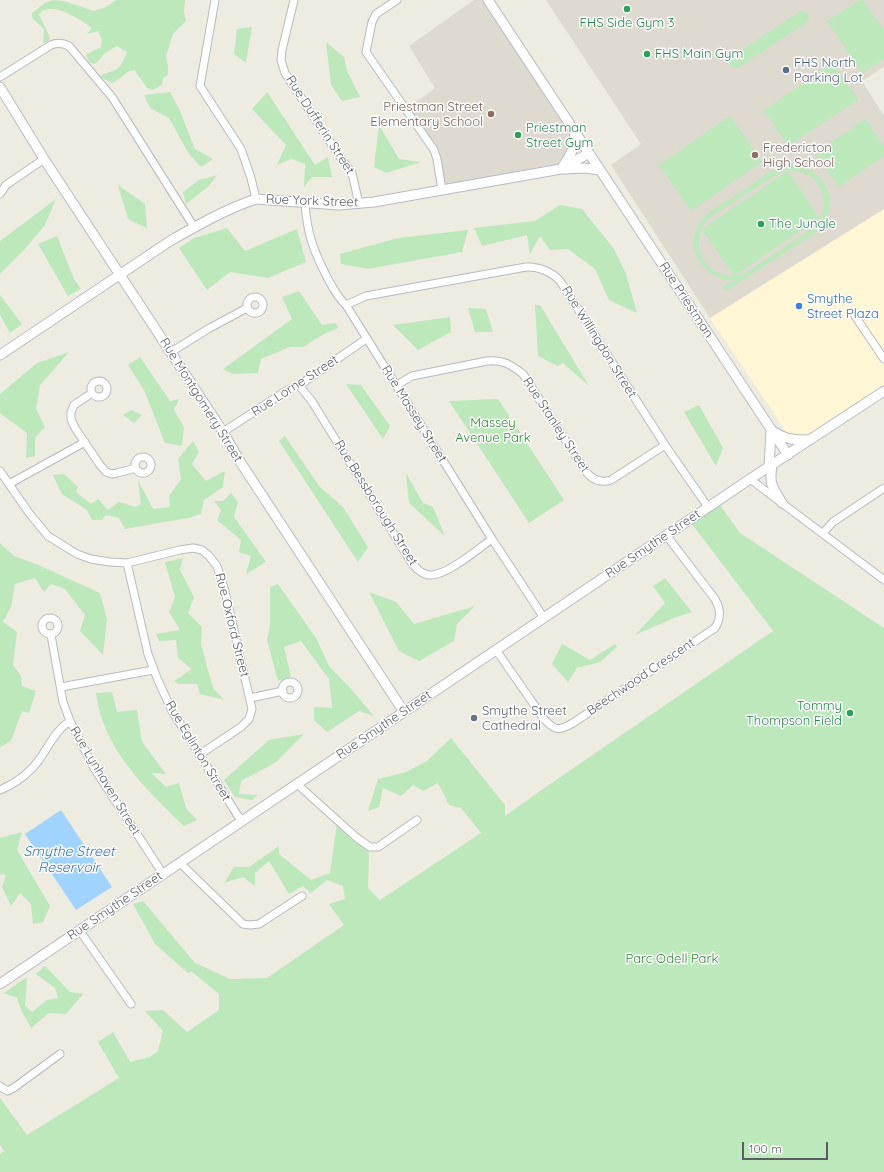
<!DOCTYPE html>
<style>
body{margin:0}
#map{position:relative;width:884px;height:1172px;overflow:hidden;background:#eeebe1;font-family:Quicksand,sans-serif}
canvas{display:block}
.scale{position:absolute;left:742px;top:1142px;width:86px;height:18px;box-sizing:border-box;border:2px solid #5a5e63;border-top:0;padding-left:5px;font-size:12px;line-height:14px;white-space:nowrap;color:#5a5e63;-webkit-text-stroke:3px #fff;paint-order:stroke}
</style>
<div id="map">
<canvas width="884" height="1172"></canvas>
<div class="scale">100 m</div>
</div>
<script>
const g = document.querySelector('canvas').getContext('2d');
g.lineJoin = 'round';
function fillPath(path, color) { g.fillStyle = color; g.fill(path, 'evenodd'); }
function trace(path, color, width, dash) { g.strokeStyle = color; g.lineWidth = width; g.lineCap = dash ? 'butt' : 'round'; g.setLineDash(dash || []); g.stroke(path); }
function label(font, color, halo, rows, align = 'center') {
  g.font = font + ' Quicksand,sans-serif'; g.lineWidth = 3; g.setLineDash([]); g.textBaseline = 'middle'; g.strokeStyle = halo; g.fillStyle = color; for (const [text, x, y, turn = 0] of rows) {
    g.save(); g.translate(x, y); g.rotate((+turn || 0) * Math.PI / 180); g.textAlign = isNaN(turn) ? turn : align; if (halo) g.strokeText(text, 0, 0); g.fillText(text, 0, 0); g.restore();
  }
}
const commercial = new Path2D(`
 M884,200v191l-74,49 -23,-7 -77,-115z`);
const education = new Path2D(`
 M474,0h14l87,133 -14,36 -119,21 -5,-31 -31,-50 29,-21 -26,-42z
 M546,0h338v67l-22,14 22,35v93l-174,109 -99,-153 30,-21z`);
const green = new Path2D(`
 M53,0l11,1 30,10 12,-4 10,-7h69l-1,12 2,9 -13,13 -5,16 -2,7 2,9v9l-5,3 -1,7 -9,5 -6,-2c-4,-7 -9,-11 -12,-18l-6,1 -10,8 -7,4 -12,-6 3,-3c16,-4 18,-7 24,-22l-10,-6 -12,7 -8,9 -3,2 -5,-2 -3,-7 7,-4 8,-4 1,-7 -4,-9 -11,3 5,-6c-12,-9 -41,-28 -53,-14l11,24 -3,4 -4,1 1,-14 -12,-11v-5l13,-10z
 M860,0h3l21,31v28l-22,14 -35,-52z
 M804,11l4,2 1,4 -3,6 -68,45h-5l-3,-3 -1,-5 2,-3 68,-45z
 M252,27l-6,35v1l-12,-9 3,-25z
 M326,42l18,15 3,14 13,26 -18,4 -11,-16z
 M833,63l25,37 -70,46 -24,-36z
 M170,92l10,19 15,38 18,10 -12,8 -12,-13 -20,-36 -19,-10 -6,-13z
 M267,92l48,73 13,-8 4,20h-20l-8,10 1,-23 -14,-5 -14,6 9,-20 -34,-36z
 M730,116l32,46 -71,49 -32,-46z
 M865,119l19,27v10l-45,31 -24,-33z
 M379,125l20,34 22,3 -35,11 -12,-6z
 M786,164c8,-1 17,1 24,6 25,15 26,45 4,64l-88,57 -3,-4 11,-7c-13,1 -24,-5 -32,-15 -11,-13 -11,-34 1,-47 10,-10 29,-20 41,-28 13,-9 26,-21 42,-26zM786,170c36,0 52,36 24,60l-61,41 -10,4 -5,1 85,-58 -31,-47 -86,58 31,46c-32,2 -47,-39 -21,-59l62,-40z
 M217,175l-8,11 -23,18 -3,-12 16,-12z
 M118,185l27,19 2,24 -19,-9z
 M56,199l-11,26 -22,26 -23,23v-33z
 M560,205l22,4 32,40 12,25 11,39 -28,-13 -14,-31 -27,-20 -18,1 -10,-14 -10,18 -3,-19 -45,11 -8,-18 61,-7z
 M227,228l18,23 52,-22 9,33 -38,16 -38,-6 -23,18 -28,-42 15,-10z
 M468,230l-6,22 -94,17 -27,-5 -1,-10 58,-16z
 M57,236l17,43 7,10 -13,7 -30,-52z
 M299,291l23,34 14,-2 2,5 -14,6 -21,13h-13l-29,12 -3,14 -25,1 -10,-5 69,-50 -10,-22z
 M0,295l22,29 -12,9 -10,-18z
 M535,305h5l49,81 -26,-23 -5,3 -20,-10z
 M468,308l18,1 7,23h-18z
 M450,317l1,15 -33,18 -25,-25z
 M69,352l-29,33 -4,24 9,18 -10,11v18l-9,2 1,-25 -27,-20v-19l37,-31z
 M140,357l30,44 9,-2 -5,11 10,17 -2,19 -17,-3 -21,-53 -16,-25z
 M346,384l15,1 29,41 -7,13z
 M498,399l66,101 -35,23 -80,-122z
 M699,405l24,43 -7,18 -32,-54z
 M131,410l11,5 -8,8 -11,-8z
 M285,436l34,50 24,21 25,40 -10,15 -79,-121z
 M193,441l6,11 -7,12 14,17 19,-10 -2,16 -19,13 -3,14 -13,4 -63,11 -6,-11 -13,-3 -4,5h-10l-5,-10 -25,-16 -9,-19 11,-1 14,13 -2,5 15,12 7,-5 10,11 11,-8 16,5 6,-3 -3,-24 15,29 17,-2 -1,-11 12,-17 -3,-20z
 M406,473l17,30 10,4 12,29 -36,-33z
 M231,493l7,9 -4,15 32,45 -20,12 5,-18 -12,-4 2,-12 -24,-20 4,-10 -7,-9h9z
 M717,501l23,32 144,95v544h-884v-18l4,-3 -4,-6v-47l27,37 92,-57 -21,-36 15,-10 17,30 20,-5 8,-6 5,-20 -18,-20 18,-1 24,22 32,-22v-16l-27,-22 -4,1 -33,-29 -22,-40 10,-3 52,62 35,16 37,-1 77,-53 -15,-21 16,-5 -2,-13 -16,-6 -16,13 -8,-7 -14,8 -20,-33 -14,12v13l-12,-9 -19,6 10,-16h15l30,-21v8l32,26 19,-7 7,-49 32,27 -1,37 12,12 101,-67 -20,-25 -12,-3 -11,-22 -15,8 -10,-6 -12,11 -18,-8 -4,19 -11,4 10,-32 28,-7 21,-11 24,-23 54,67v11l38,-27 230,-158 -84,-111z
 M0,543l14,13 22,8 64,29 7,26 -4,36 -23,-24 5,-16 -20,-26 -14,-5 -7,8 -9,-14 -20,6 -4,23 -8,15 14,10 -4,33 8,11 1,10 14,5 -7,22 -7,-2 -11,30 -11,6z
 M183,558l-3,12 14,27 -6,16 14,14 -1,17 12,44 11,12 -24,-6 -3,-10h-18l-5,-3 18,-12 -14,-11 -2,-18 -17,1 -3,-7 24,-4 -11,-18 6,-15 -10,-35z
 M665,578l27,34 -18,6 -39,17 30,-32 -12,-17z
 M278,584l38,54 13,28 22,23 23,27 -15,-5 -32,21 -13,-12v-13l18,1 -3,-29 -28,-38 -17,6 7,30 -13,4 -11,-41 3,-14v-39z
 M369,592l27,10 18,22 61,-18 -18,18 -3,17 -35,20 -20,-10z
 M562,644l28,16 25,-16 2,3 -17,15 -23,6 -9,14 -16,-18z
 M112,692l5,20 20,-2 5,32 24,32 -15,-1 15,14 13,-4 7,25 11,12 -13,6c-38,-37 -81,-77 -88,-133z
 M304,734l-29,29 -34,18 -2,13 19,1 -6,5 -17,-3 -11,-17 45,-40z
 M22,832l-5,18 33,56 -7,16 -10,2 -2,-20 -11,-11 -9,13 -9,-19 4,-12 -6,-1v-36z
 M45,966l25,26 13,2 -17,20 -17,-1 -18,15 -9,-16 -5,-14 -13,-5 23,-16 -2,29 7,6 15,-12 11,-2 -3,-10 -19,-14z`);
const water = new Path2D(`
 M61,810l51,77 -36,23 -51,-76z`);
const street = new Path2D(`
 M215,0l-15,86 41,63 10,29 5,21
 M294,0l-12,50 -1,10 4,13 53,81 14,19 7,31
 M397,0l-21,14 -4,8 -6,30 68,98 3,9 5,31
 M0,77l51,-32c7,-3 12,-2 18,1l43,51 82,130
 M0,194l6,-9 38,-26
 M305,203c2,30 8,47 22,74 6,11 10,20 19,28l146,234 52,79
 M247 305a8 8 0 1 1 16 0a8 8 0 1 1-16 0Z
 M346,305l20,-9 160,-29c12,-1 26,5 34,14l105,164 43,62
 M855,316l29,43
 M171,352l37,-23 39,-21
 M91 389a8 8 0 1 1 16 0a8 8 0 1 1-16 0Z
 M299,385l14,18 98,159c5,6 10,12 18,13 16,2 49,-26 63,-36
 M397,385l15,-9 75,-15c16,-2 24,4 36,13l61,95c6,9 15,15 27,11l54,-35
 M92,393l-18,12 -3,7v7l4,9 25,37 6,7 6,2 5,-1 19,-5
 M223,432l63,-41 18,-9 62,-43
 M135 465a8 8 0 1 1 16 0a8 8 0 1 1-16 0Z
 M0,471l29,42 19,23 29,18 14,5 19,3 17,1 53,-13 13,-2 9,2 7,6 8,10 8,25 27,118 -3,10 -8,8 -42,28
 M750,479l134,101
 M9,484l76,-42
 M823,533l10,-11 51,-34
 M127,563l21,91 9,24 15,33 66,105 4,5
 M42 626a8 8 0 1 1 16 0a8 8 0 1 1-16 0Z
 M51,635l12,67 7,19 24,47 69,106
 M496,650l48,69c11,12 15,12 29,4l142,-95c6,-10 6,-18 0,-29l-49,-64
 M282 690a8 8 0 1 1 16 0a8 8 0 1 1-16 0Z
 M61,687l92,-17
 M250,698l33,-7
 M297,784l60,54 13,9h8l39,-27
 M0,790c17,-7 31,-18 41,-33 9,-13 15,-27 29,-36
 M180,863l63,61 7,1 9,-1 43,-28
 M80,931l51,73
 M0,1086l2,2 6,3 7,-4 45,-33`);
const secondary = new Path2D(`
 M488,0l300,455
 M0,87l44,72 179,273 16,28 165,252
 M563,166c9,-12 11,-18 12,-33
 M564,169l20,-1 16,2
 M0,355l170,-114c28,-16 56,-32 86,-42l83,6 35,-3 187,-33 28,-16
 M774,432c13,8 21,8 36,8
 M772,465c-3,20 0,21 10,38
 M769,467l2,-37
 M0,984l750,-505 134,-88`);
const markers = [
 [627,9,4,"#2e9e5b"],
 [647,54,4,"#2e9e5b"],
 [786,70,4,"#5c6f8a"],
 [491,114,4,"#8d6e63"],
 [518,135,4,"#2e9e5b"],
 [755,155,4,"#8d6e63"],
 [761,224,4,"#2e9e5b"],
 [799,306,4,"#3f7fe0"],
 [850,713,4,"#2e9e5b"],
 [474,718,4,"#6b7280"]
];
const leisureNames = [
 ["FHS Side Gym 3",627,23,"center"],
 ["FHS Main Gym",655,54],
 ["Priestman",526,128],
 ["Street Gym",526,143],
 ["The Jungle",769,224],
 ["Tommy",842,706,"right"],
 ["Thompson Field",842,721,"right"]
];
const serviceNames = [
 ["FHS North",794,63],
 ["Parking Lot",794,78]
];
const educationNames = [
 ["Priestman Street",483,107],
 ["Elementary School",483,122],
 ["Fredericton",763,148,"left"],
 ["High School",763,163,"left"]
];
const streetNames = [
 ["Rue Dufferin Street",320,125,57],
 ["Rue York Street",312,201,2],
 ["Rue Priestman",686,300,57],
 ["Rue Willingdon Street",599,342,58],
 ["Rue Lorne Street",295,386,-33],
 ["Rue Montgomery Street",201,400,58],
 ["Rue Massey Street",414,414,58],
 ["Rue Stanley Street",556,425,57],
 ["Rue Bessborough Street",376,503,58],
 ["Rue Smythe Street",653,544,-34],
 ["Rue Oxford Street",232,625,76],
 ["Beechwood Crescent",641,677,-34],
 ["Rue Smythe Street",384,725,-34],
 ["Rue Eglinton Street",198,751,59],
 ["Rue Lynhaven Street",105,781,59],
 ["Rue Smythe Street",115,906,-34]
];
const shopNames = [
 ["Smythe",807,299],
 ["Street Plaza",807,314]
];
const parkNames = [
 ["Massey",493,423],
 ["Avenue Park",493,438],
 ["Parc Odell Park",672,959]
];
const worshipNames = [
 ["Smythe Street",482,711],
 ["Cathedral",482,726]
];
const waterNames = [
 ["Smythe Street",69,852],
 ["Reservoir",69,868]
];
fillPath(commercial, '#fff6d5');
fillPath(education, '#dedad0');
fillPath(green, '#bce8bc');
fillPath(water, '#a0d4ff');
trace(street, '#b7babf', 9);
trace(secondary, '#b7bbc1', 11);
trace(street, '#fff', 7);
trace(secondary, '#fff', 9);
for (const [x, y, r, color] of markers) { const dot = new Path2D(); dot.arc(x, y, r, 0, 2 * Math.PI); g.fillStyle = color; g.fill(dot); trace(dot, '#fff', 1.5); }
label('13px', '#27864d', '#fff', leisureNames, 'left');
label('13px', '#4e5e75', '#fff', serviceNames, 'left');
label('13px', '#785e54', '#fff', educationNames, 'right');
label('13px', '#5a5e63', '#fff', streetNames);
label('13px', '#366cbe', '#fff', shopNames, 'left');
label('13px', '#2e8634', '#fff', parkNames);
label('13px', '#5b616d', '#fff', worshipNames, 'left');
label('italic 14px', '#3774b8', '#fff', waterNames);
</script>
